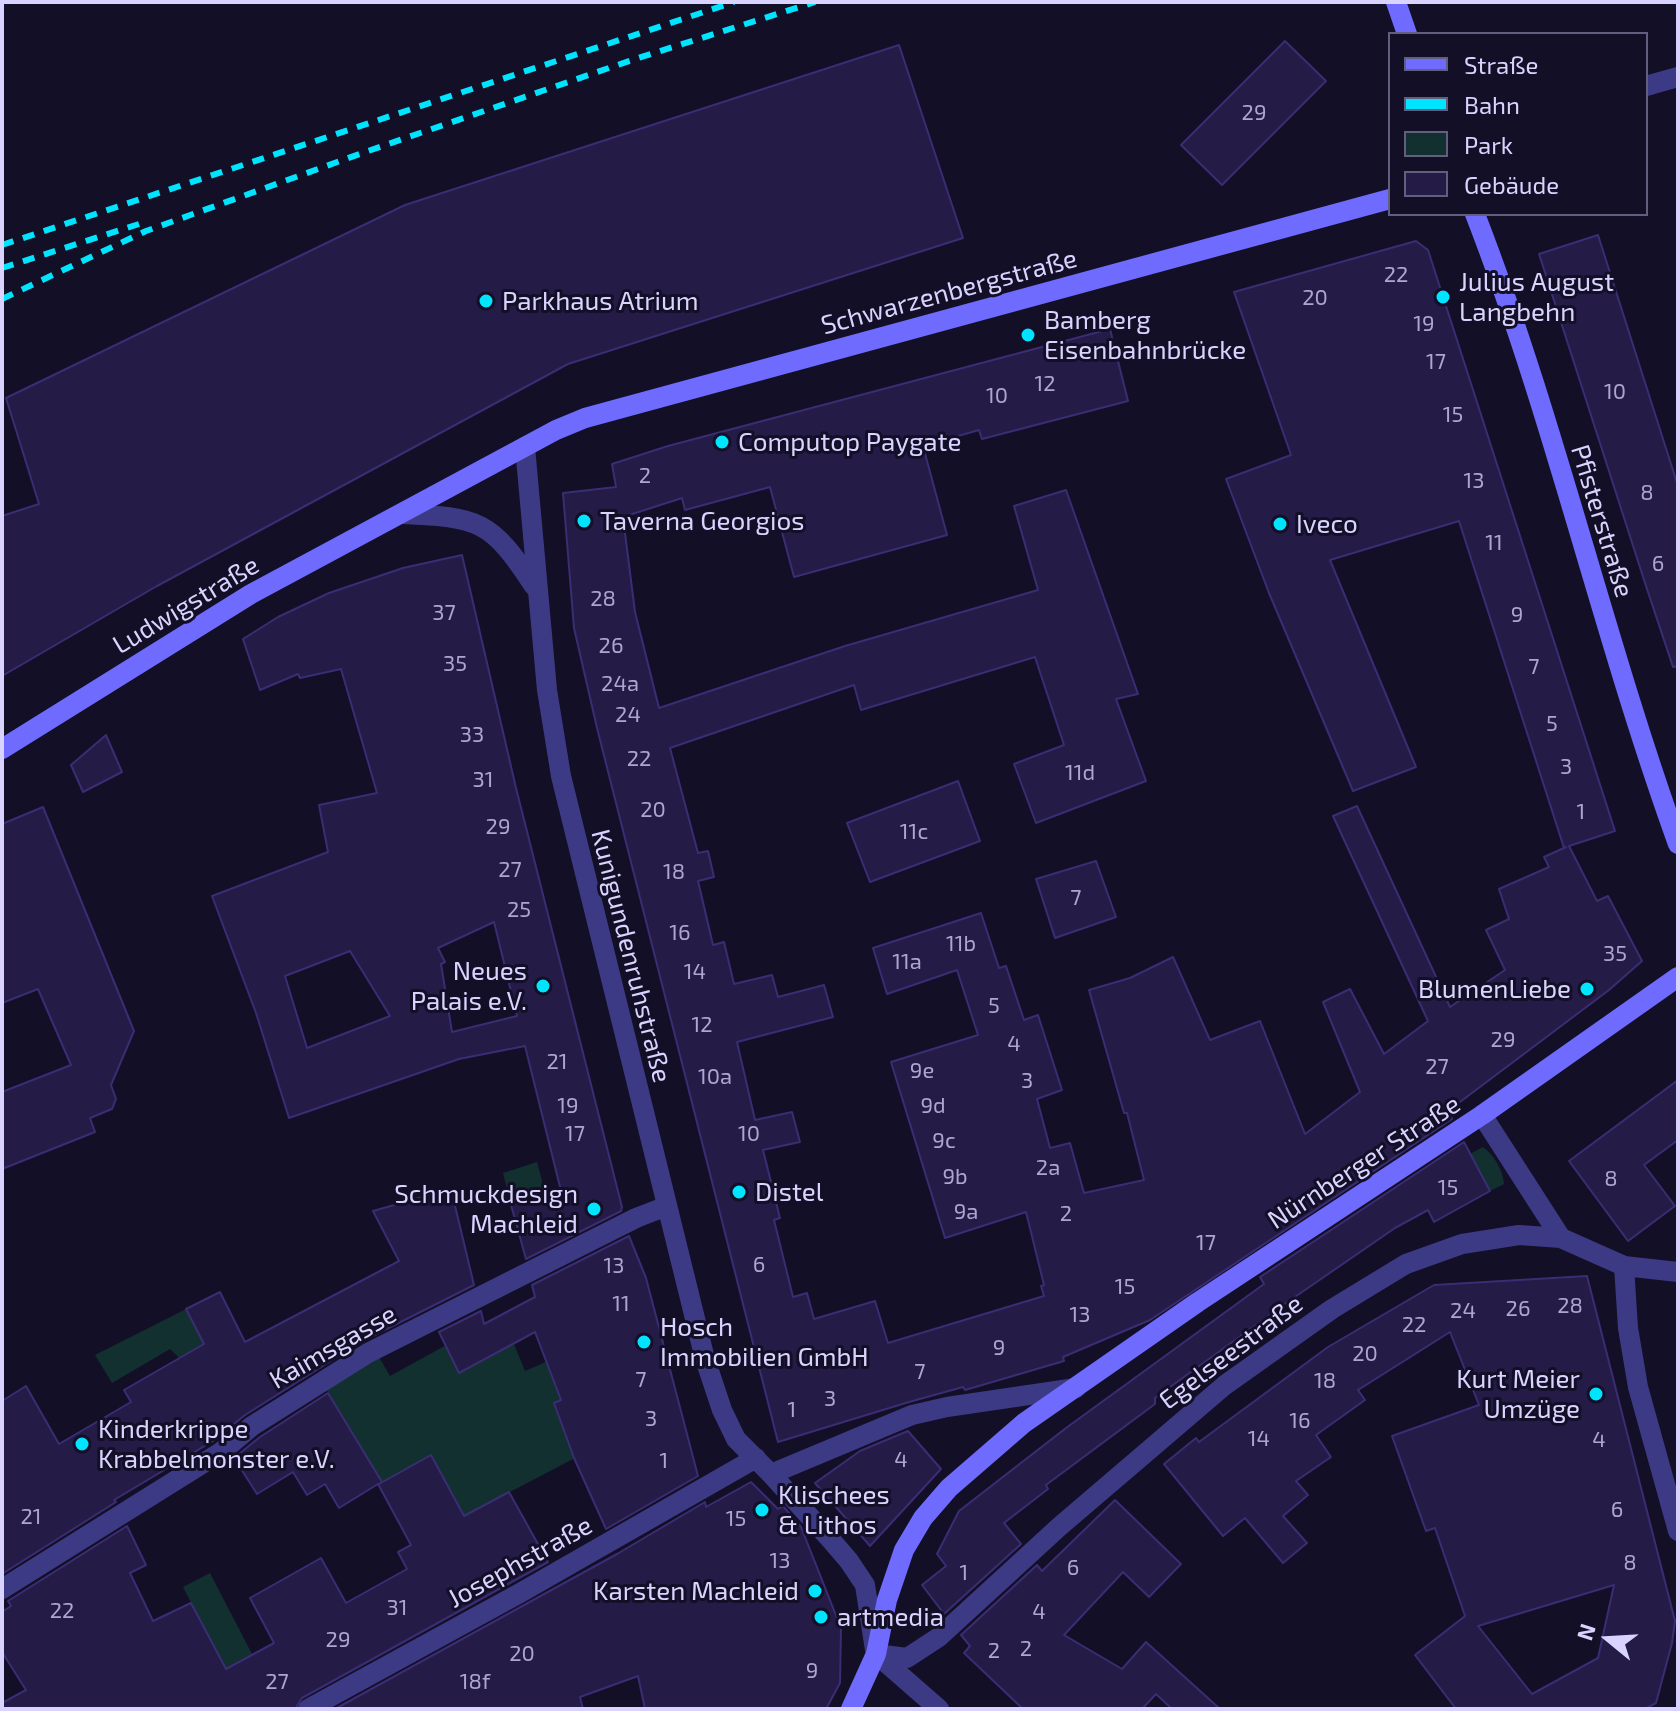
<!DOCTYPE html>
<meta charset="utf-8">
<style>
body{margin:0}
#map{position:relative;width:1680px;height:1711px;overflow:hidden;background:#130f26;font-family:"Exo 2",sans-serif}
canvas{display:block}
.frame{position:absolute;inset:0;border:4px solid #d9d4ff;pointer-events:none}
.legend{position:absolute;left:1388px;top:32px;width:260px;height:184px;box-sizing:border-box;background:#130f26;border:2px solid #625e7d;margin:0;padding:10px 14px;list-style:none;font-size:24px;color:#d9d4ff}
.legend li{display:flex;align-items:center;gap:16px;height:40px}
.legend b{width:40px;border:2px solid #625e7d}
.north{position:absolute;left:1568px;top:1599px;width:80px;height:80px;-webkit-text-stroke:6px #130f26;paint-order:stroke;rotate:288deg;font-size:22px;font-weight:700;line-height:32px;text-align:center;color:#d9d4ff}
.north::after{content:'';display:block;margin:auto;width:28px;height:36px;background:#d9d4ff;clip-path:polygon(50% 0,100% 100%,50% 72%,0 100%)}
</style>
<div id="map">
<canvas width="1680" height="1711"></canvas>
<div class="frame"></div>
<ul class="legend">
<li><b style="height:10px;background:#6f6bff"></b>Straße</li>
<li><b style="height:10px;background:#00e5ff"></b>Bahn</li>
<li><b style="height:22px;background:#12302f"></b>Park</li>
<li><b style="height:22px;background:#241b47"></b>Gebäude</li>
</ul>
<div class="north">N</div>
</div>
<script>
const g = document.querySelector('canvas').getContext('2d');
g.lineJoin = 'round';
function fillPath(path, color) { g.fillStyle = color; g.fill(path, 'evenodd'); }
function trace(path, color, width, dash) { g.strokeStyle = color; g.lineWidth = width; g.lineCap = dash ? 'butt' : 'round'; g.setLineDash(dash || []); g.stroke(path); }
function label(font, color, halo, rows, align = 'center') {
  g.font = font + ' "Exo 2",sans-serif'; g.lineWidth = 6; g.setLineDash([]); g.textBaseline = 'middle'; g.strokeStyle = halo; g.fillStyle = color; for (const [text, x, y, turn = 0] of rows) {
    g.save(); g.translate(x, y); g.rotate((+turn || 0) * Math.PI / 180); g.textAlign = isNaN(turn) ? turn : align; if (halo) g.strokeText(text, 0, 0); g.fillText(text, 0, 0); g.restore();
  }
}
const green = new Path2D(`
 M1483,1147c11,8 20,23 21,37l-14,7 -20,-37z
 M537,1162l9,33 -35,10 -8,-32z
 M186,1309l25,49 2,33 -43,-42 -58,34 -17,-28z
 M468,1333l-9,40 55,-29 11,27 44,-19 14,39 -29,12 21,55 -111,58 -33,-61 -63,35 -24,-40 14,-9 -32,-52 53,-32 11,19z
 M210,1573l42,81 -26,15 -43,-82z`);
const building = new Path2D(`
 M1285,41l41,40 -104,104 -41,-40z
 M899,45l64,193 -395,126 -411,222 -155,90v-160l37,-12 -33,-106 399,-193z
 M1598,235l80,251v180l-5,1 -27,-81 -107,-332z
 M1416,241l12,9 187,581 -46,15 28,55 11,-5 34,65 -33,29 -161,121 4,8 -302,201 -87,37 1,4 -99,29 -2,-3 -54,15 -131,40 -181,-714 -23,-100 -11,-135 53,-6 -4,-23 56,-18 442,-117 18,72 -146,38 -3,-9 -56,16 24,89 -153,42 -24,-90 -85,23 -3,-12 -59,19 12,95 24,96 186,-62 193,-56 -24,-84 52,-16 72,204 -22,5 30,82 -110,42 -22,-59 50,-19 -29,-88 -174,53 -7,-25 -184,63 28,105 10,-2 6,26 -16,4 15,64 11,-3 10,42 38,-9 6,22 46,-12 9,32 -96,25 18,78 37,-8 8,30 -37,8 17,68 -6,2 19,77 14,-4 7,26 61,-18 13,42 156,-47 -3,-10 3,-1 -18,-73 -81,26 -54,-176 87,-27 -21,-65 -70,24 -14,-46 108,-35 18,55 7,-2 18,54 14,-5 24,75 -25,9 13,49 20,-5 14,50 60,-13 -17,-67h-3l-35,-123 41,-12 43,-21 37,83 50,-19 45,113 55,-42 -37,-90 27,-13 34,65 44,-33 -95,-205 24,-10 93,201 55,-37 -19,-40 23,-11 -10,-30 50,-22 -5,-10 22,-10 -2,1 -105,-327 -129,39 86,207 -63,24 -84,-198 -43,-114 65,-24 -57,-163z
 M462,555l54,233 106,419 -1,4 -95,48 -15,-54 50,-14 -36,-145 -66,13 -170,59 -33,-105 -44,-117 116,-44 -9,-47 58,-12 -36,-124 -41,9 -2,-4 -38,16 -17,-51 35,-22 51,-24 74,-25zM494,922l23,94 -65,16 -11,-68 4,-2 -7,-14zM350,951l40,65 -83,32 -22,-72z
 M106,735l16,37 -39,20 -12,-27z
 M958,781l22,60 -110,41 -23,-59z
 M43,807l91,224 -23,54 5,14 -4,10 -22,9 5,14 -93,37v-77l69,-27 -33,-76 -36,14v-179z
 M1096,861l20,56 -61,21 -19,-59z
 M1678,1080v60l-34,25 31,41 -47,35 -59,-80z
 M1464,1142l26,49 -56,31 -6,-12 -33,18 -106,73 -134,97v6l-109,81 2,4 -44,34 17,21 -77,70 -22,-29 24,-19 -9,-12 22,-43 107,-83 198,-144 -4,-7z
 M451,1189l23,96 -113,57 -116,73 -32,26 -99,59 2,2 -114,72v-173l24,-15 33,58 72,-42 -7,-12 80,-46 -18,-35 34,-17 25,50 154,-81 -26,-50z
 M629,1236l17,42 52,198 -92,53 -32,-71 -20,-55 7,-3 -26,-68 -76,41 -20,-41 42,-21 3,13 51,-27 -3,-12z
 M1587,1276l88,345 -3,22 -16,60 -11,6h-189l-41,-54 50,-39 -30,-88 -9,3 -34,-95 87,-31 -29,-73 -92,58 7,10 -49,35 15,22 -35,24 12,14 -25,21 24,27 -24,20 -38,-45 -22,18 -59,-72 32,-26 3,4 129,-95 106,-62zM1614,1585l-16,73 -66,36 -54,-68z
 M328,1393l54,89 -3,2 52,-29 33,61 45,-24 39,70 -246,136 -7,11h-293v-6l24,-13 -24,-38v-40l9,-6 -3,-5 119,-75 19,39 -16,8 23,48 38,-18 35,66 48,-26 -24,-45 71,-40 25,45 61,-34 -9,-17 13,-7 -33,-61 -39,24 -14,-24 -18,11 -14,-23 -36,22 -23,-36 26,-21z
 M908,1431l33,38 -71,77 -55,-63 45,-32z
 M751,1482l27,27 5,-3 18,21 40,101 -1,55 -14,26h-181l-7,-33 -58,21 3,12h-248l282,-155 88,-52 1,5z
 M1115,1500l66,64 -32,33 -26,-25 -59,63 58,34 24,-27 74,67h-48l-16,-15 -14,15h-119l-59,-56 6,-7 -9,-11 76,-70 5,6z`);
const street = new Path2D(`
 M1646,86l32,-9
 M525,447l22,243 14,86 144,583 17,51 14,29 35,35 60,66 18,21 16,24 10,65
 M401,514c78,3 90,6 133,72
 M1482,1115l79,123
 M1624,1266l4,62 10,59 40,144
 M771,1474l141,-59 35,-8 129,-19
 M2,1589l219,-137 31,-26 116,-73 268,-135 31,-12
 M876,1654l31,4 32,-21 120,-110 166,-142 107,-76 74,-45 56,-20 57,-9 42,3 63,28 54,6
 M876,1654l63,55
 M308,1709l212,-116 236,-135`);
const secondary = new Path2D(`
 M1396,2l11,32
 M1475,214c80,206 128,423 203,630
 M2,749l249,-155 305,-164 29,-12 805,-219
 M851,1709l25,-55 11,-54 17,-50 19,-32 26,-30 75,-65 174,-121 284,-187 196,-138`);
const rail = new Path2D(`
 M2,245l732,-243
 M2,268l137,-44
 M2,299l144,-68 219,-79 267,-92 183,-58`);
const markers = [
 [1443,297,8,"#00e5ff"],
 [486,301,8,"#00e5ff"],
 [1028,335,8,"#00e5ff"],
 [722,442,8,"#00e5ff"],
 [584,521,8,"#00e5ff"],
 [1280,524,8,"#00e5ff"],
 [543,986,8,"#00e5ff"],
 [1587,989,8,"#00e5ff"],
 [739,1192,8,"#00e5ff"],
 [594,1209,8,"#00e5ff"],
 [644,1342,8,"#00e5ff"],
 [1596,1394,8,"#00e5ff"],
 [82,1444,8,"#00e5ff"],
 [762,1510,8,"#00e5ff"],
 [815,1591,8,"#00e5ff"],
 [821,1617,8,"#00e5ff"]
];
const numberNames = [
 ["29",1254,113],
 ["22",1396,275],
 ["20",1315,298],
 ["19",1424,324],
 ["17",1436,362],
 ["12",1045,384],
 ["10",1615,392],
 ["10",997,396],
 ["15",1453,415],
 ["2",645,476],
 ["13",1474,481],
 ["8",1647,493],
 ["11",1494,543],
 ["6",1658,564],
 ["28",603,599],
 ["37",444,613],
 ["9",1517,615],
 ["26",611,646],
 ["35",455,664],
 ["7",1534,667],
 ["24a",620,684],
 ["24",628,715],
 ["5",1552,724],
 ["33",472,735],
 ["22",639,759],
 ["3",1566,767],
 ["11d",1080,773],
 ["31",483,780],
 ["20",653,810],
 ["1",1581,812],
 ["29",498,827],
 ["11c",914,832],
 ["27",510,870],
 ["18",674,872],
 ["7",1076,898],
 ["25",519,910],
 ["16",680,933],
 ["11b",961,944],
 ["35",1615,954],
 ["11a",907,962],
 ["14",695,972],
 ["5",994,1006],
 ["12",702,1025],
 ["29",1503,1040],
 ["4",1014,1044],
 ["21",557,1062],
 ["27",1437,1067],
 ["9e",922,1071],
 ["10a",715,1077],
 ["3",1027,1081],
 ["19",568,1106],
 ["9d",933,1106],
 ["17",575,1134],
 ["10",749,1134],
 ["9c",944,1141],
 ["2a",1048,1168],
 ["9b",955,1177],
 ["8",1611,1179],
 ["15",1448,1188],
 ["9a",966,1212],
 ["2",1066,1214],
 ["17",1206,1243],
 ["6",759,1265],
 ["13",614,1266],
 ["15",1125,1287],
 ["11",621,1304],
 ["28",1570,1306],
 ["26",1518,1309],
 ["24",1463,1311],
 ["13",1080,1315],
 ["22",1414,1325],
 ["9",999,1348],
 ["20",1365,1354],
 ["7",920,1372],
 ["7",641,1380],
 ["18",1325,1381],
 ["3",830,1399],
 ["1",792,1410],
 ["3",651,1419],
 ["16",1300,1421],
 ["14",1259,1439],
 ["4",1599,1440],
 ["4",901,1460],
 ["1",664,1461],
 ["6",1617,1510],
 ["21",31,1517],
 ["15",736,1519],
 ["13",780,1561],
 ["8",1630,1563],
 ["6",1073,1568],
 ["1",964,1573],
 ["31",397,1608],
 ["22",62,1611],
 ["4",1039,1612],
 ["29",338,1640],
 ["2",1026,1649],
 ["2",994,1651],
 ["20",522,1654],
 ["9",812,1671],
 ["27",277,1682],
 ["18f",475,1682]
];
const poiNames = [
 ["Julius August",1459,282],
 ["Langbehn",1459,312],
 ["Parkhaus Atrium",502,301],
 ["Bamberg",1044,320],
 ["Eisenbahnbrücke",1044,350],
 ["Computop Paygate",738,442],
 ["Taverna Georgios",600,521],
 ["Iveco",1296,524],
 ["Neues",527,971,"right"],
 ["Palais e.V.",527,1001,"right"],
 ["BlumenLiebe",1571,989,"right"],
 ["Distel",755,1192],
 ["Schmuckdesign",578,1194,"right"],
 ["Machleid",578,1224,"right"],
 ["Hosch",660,1327],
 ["Immobilien GmbH",660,1357],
 ["Kurt Meier",1580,1379,"right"],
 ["Umzüge",1580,1409,"right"],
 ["Kinderkrippe",98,1429],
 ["Krabbelmonster e.V.",98,1459],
 ["Klischees",778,1495],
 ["& Lithos",778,1525],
 ["Karsten Machleid",799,1591,"right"],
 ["artmedia",837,1617]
];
const streetNames = [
 ["Schwarzenbergstraße",949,292,-15],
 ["Pfisterstraße",1602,521,73],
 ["Ludwigstraße",186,605,-31],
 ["Kunigundenruhstraße",631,956,76],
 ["Nürnberger Straße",1364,1162,-33],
 ["Kaimsgasse",333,1347,-30],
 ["Egelseestraße",1231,1352,-37],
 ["Josephstraße",520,1562,-29]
];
fillPath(green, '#12302f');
fillPath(building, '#241b47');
trace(building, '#3b2d73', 2);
trace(street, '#3d3a85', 20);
trace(secondary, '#6f6bff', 20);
trace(rail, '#00e5ff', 6, [12, 10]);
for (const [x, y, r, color] of markers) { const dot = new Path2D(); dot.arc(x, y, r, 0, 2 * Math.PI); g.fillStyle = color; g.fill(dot); trace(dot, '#130f26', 3); }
label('22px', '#aca6d1', null, numberNames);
label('26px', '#d9d4ff', '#130f26', poiNames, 'left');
label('26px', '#d9d4ff', '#130f26', streetNames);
</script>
